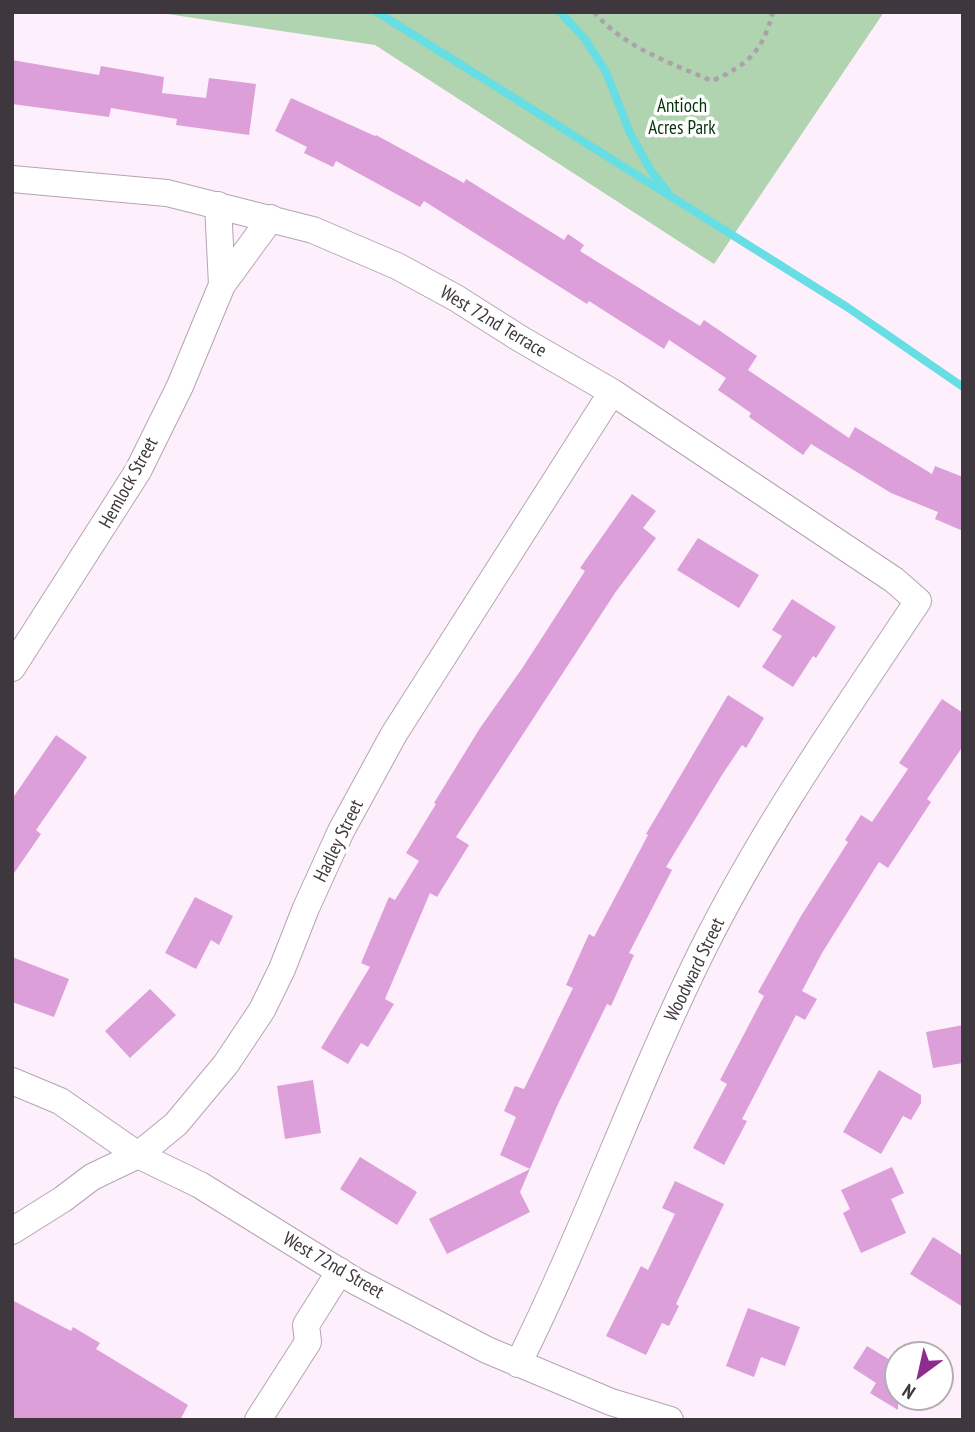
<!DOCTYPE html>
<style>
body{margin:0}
#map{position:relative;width:975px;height:1432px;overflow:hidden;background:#feeffc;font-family:"PT Sans Narrow",sans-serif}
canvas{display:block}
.frame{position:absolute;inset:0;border:14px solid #3e373d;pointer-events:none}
.north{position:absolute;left:884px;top:1341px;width:70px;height:70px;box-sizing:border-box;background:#fff;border:2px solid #b2afb1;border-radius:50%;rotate:213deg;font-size:19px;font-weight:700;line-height:28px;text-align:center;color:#3e373d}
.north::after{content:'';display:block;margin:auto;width:24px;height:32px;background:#8f2a91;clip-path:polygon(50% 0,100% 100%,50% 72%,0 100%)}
</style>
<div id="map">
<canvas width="975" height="1432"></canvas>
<div class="frame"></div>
<div class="north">N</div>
</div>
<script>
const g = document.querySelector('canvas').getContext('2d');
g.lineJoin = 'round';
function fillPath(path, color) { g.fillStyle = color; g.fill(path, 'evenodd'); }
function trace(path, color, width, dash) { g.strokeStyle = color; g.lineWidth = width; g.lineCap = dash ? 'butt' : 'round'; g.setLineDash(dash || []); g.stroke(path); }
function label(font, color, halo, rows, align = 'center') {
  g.font = font + ' "PT Sans Narrow",sans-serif'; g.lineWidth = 7; g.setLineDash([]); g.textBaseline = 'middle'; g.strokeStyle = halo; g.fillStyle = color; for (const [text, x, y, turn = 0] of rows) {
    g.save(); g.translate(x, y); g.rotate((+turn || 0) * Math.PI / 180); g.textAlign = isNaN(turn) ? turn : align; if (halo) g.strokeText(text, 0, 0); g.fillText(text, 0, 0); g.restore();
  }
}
const green = new Path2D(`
 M154,12h730l-170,252 -339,-219z`);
const stream = new Path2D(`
 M377,12l470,295 116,80
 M560,12l25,27 21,33 24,61 21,38 16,20`);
const building = new Path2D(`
 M12,60l87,15 2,-9 63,11 -2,16 44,5 3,-20 47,6 -7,51 -73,-10 1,-6 -66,-11 -2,9 -97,-13z
 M291,98l84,38 1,-1 88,48 2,-4 98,61 4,-6 16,11 -4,6 120,75 4,-6 53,36 -9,14 101,68 6,-11 77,47 3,-8 28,11v54l-28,-12 3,-7 -47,-19 -80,-49 -8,11 -54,-38 2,-4 -33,-23 8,-12 -57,-38 -5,9 -75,-48 -2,3 -163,-103 -4,6 -84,-46 -3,6 -29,-14 3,-6 -32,-16z
 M632,494l24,17 -13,17 13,10 -41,55 -159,244 13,8 -32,52 -7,-4 -45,106 9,5 -26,43 -7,-4 -13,21 -27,-16 49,-81 -9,-4 28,-66 6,3 24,-39 -13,-8 30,-49 -2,-1 46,-75 43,-61 62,-96 -5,-3z
 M698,538l61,37 -20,33 -62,-38z
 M792,599l44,28 -20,31 -3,-2 -20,31 -31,-20 20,-31 -10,-6z
 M728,695l36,23 -18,30 -4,-3 -20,30 -56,92 6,3 -43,83 5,2 -23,51 -4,-2 -49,100 -38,88 10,20 -83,42 -18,-35 101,-50 -30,-14 16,-38 -12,-6 11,-25 9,3 49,-101 -7,-3 23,-51 5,3 54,-102 -2,-1z
 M942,699l21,14v33l-36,53 4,3 -43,66 -9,-6 -57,91 -20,38 15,8 -12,21 -9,-5 -54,104 5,2 -23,44 -31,-17 34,-64 -7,-4 44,-84 -6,-4 43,-76 47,-74 -3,-2 16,-25 11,7 36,-53 -9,-6z
 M56,735l31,22 -51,73 5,4 -29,42v-77z
 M195,897l38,19 -14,29 -8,-5 -15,29 -31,-16z
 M12,957l57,22 -15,38 -42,-15z
 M150,989l26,26 -46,43 -25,-27z
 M963,1025v38l-30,5 -7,-36z
 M879,1070l42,25v8l-10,17 -8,-4 -22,38 -38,-22z
 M313,1080l8,53 -36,6 -8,-53z
 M360,1157l57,35 -20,33 -57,-36z
 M892,1167l12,26 -13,6 15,34 -45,20 -18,-40 7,-4 -9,-19z
 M675,1181l49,23 -48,100 3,2 -10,20 -7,-3 -16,32 -40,-19 35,-70 7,4 27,-56 -13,-6z
 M933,1237l30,19v51l-53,-33z
 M12,1300l59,31 2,-4 27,16 -4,6 92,56 -8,15h-168z
 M748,1308l52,19 -15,39 -24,-9 -7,20 -28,-11z
 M867,1346l23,14 8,-13v63l-28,-17 6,-10 -23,-15z`);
const path = new Path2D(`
 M594,12c29,35 77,51 118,69 37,-17 50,-29 61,-69`);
const minor = new Path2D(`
 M12,179l155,14 146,37 84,36 59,32 63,40 93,54 282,188 24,21c-76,114 -156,229 -217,352 -66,134 -116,277 -183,411
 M218,205l4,80
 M12,668l126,-197 42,-85 42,-101 49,-67
 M12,1081l48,20 78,54 62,30 155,96 132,69 124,52 59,18
 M12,1231l51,-32 29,-22 46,-22 38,-31 50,-60 36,-54 20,-41 24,-61 35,-77 53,-97 218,-342
 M258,1420l50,-78 -2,-17 34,-54`);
const parkNames = [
 ["Antioch",682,107],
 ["Acres Park",682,129]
];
const streetNames = [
 ["West 72nd Terrace",493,322,31],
 ["Hemlock Street",129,483,-61],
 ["Hadley Street",339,841,-64],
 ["Woodward Street",695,970,-64],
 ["West 72nd Street",333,1266,30]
];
fillPath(green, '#afd4af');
trace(stream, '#67dde4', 8);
fillPath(building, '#dd9fd9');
trace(minor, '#b5a4b3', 28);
trace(path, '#ada1ab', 4.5, [5, 5]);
trace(minor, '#fff', 26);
label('19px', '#04330c', '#fff', parkNames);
label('19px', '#3e373d', '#fff', streetNames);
</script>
